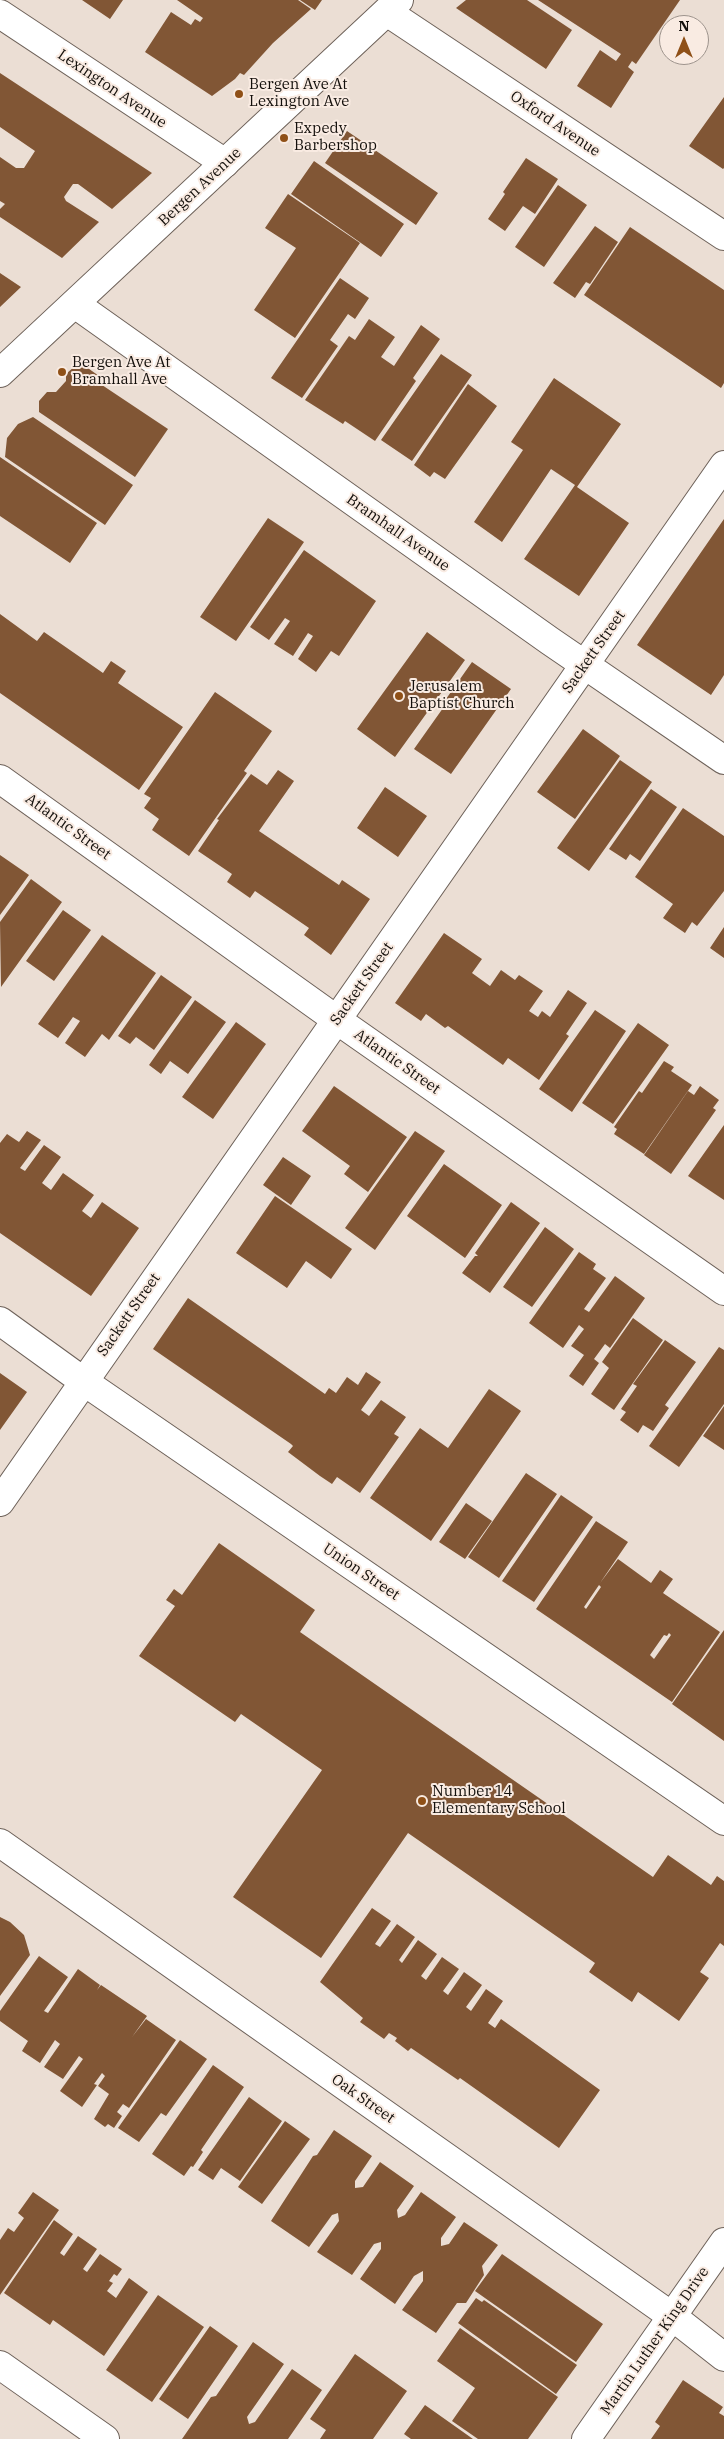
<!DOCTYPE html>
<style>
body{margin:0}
#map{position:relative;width:724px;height:2439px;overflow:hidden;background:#ebded4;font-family:"IBM Plex Serif",serif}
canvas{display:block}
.north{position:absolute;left:659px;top:15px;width:50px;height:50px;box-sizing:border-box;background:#f9ebe2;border:1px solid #9d938c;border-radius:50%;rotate:0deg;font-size:14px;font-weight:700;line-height:20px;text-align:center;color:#130f0b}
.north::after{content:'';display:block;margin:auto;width:18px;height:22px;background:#8f5017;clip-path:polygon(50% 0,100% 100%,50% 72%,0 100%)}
</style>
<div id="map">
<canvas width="724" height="2439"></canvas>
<div class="north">N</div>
</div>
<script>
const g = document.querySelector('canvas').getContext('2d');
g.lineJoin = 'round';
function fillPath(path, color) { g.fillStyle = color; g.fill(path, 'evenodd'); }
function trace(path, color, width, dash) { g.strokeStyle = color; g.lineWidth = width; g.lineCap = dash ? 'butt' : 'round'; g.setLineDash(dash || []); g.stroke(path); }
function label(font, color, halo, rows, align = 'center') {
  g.font = font + ' "IBM Plex Serif",serif'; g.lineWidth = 4; g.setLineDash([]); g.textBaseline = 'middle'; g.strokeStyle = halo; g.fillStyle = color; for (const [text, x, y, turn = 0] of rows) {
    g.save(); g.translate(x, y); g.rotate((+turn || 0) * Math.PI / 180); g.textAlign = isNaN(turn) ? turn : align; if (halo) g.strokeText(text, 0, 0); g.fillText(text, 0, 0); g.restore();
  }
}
const building = new Path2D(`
 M82,0h41l-13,19z
 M177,0h121l13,9 -38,34 -29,32 -4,-2 -5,6 -23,17 -67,-44 26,-40 20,13 4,-6 5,3 3,-4z
 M300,0h22l-7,10z
 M466,0h61l45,30 -26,39 -90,-61z
 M538,0h142l-44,64 -4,-3 -4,6 6,5 -23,36 -34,-22 23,-36 16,11 5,-7z
 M0,73l152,100 -40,36 -34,-25h-5l-9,13 2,4 33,21 -37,36 -62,-41v-8l5,-5 -5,-3v-44l16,11h8l11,-17 -35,-24z
 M724,97v71l-1,1 -34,-23z
 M347,131l91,62 -22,32 -91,-62z
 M526,158l32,21 -23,35 -12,-8 -18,25 -17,-12 17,-25 -2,-2z
 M314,161l90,63 -23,33 -90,-63z
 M558,185l29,20 -43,62 -29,-20z
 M288,194l72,49 -65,95 -41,-28 42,-62 -31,-20z
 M595,226l23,16 -28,42 -4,-2 -11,16 -22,-15z
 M630,227l94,63v93l-3,5 -137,-93z
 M0,273l21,14 -21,20z
 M340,278l29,20 -14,21 -7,-5 -18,26 8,6 -36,52 -31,-20z
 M369,319l26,18 -14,20 13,9 27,-41 19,14 -27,39 3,3 -41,60 -30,-20 -2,3 -38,-24 44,-64 6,4z
 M441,354l31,21 -60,86 -31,-21z
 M75,366h10l14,10 -3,5 72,48 -33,48 -96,-65v-11l8,-9h9l10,-11v-7z
 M554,378l67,46 -44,63 52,36 -50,73 -55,-37 51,-74 -24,-16 -49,73 -28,-20 49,-72 -12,-8z
 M468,384l29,22 -52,73 -11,-7 -4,5 -16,-12z
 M33,417l100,68 -28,40 -100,-68 2,-19 11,-14z
 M0,457l97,66 -27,40 -70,-47z
 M268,518l36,24 -68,99 -36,-24z
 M724,519v156l-13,20 -74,-50z
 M304,550l72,51 -37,55 -8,-5 -15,21 -18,-13 15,-23 -5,-3 -15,23 -19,-12 16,-23 -5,-3 -16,22 -19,-13z
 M0,614l37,27 7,-9 59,41 8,-12 15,10 -8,12 65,44 -44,63 -139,-97z
 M427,632l38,28 -70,97 -38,-28z
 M472,662l39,27 -60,85 -37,-25 34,-48 -2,-2z
 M215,692l57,39 -28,40 3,2 -58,83 -37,-26 7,-11 -15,-11 7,-10 -7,-4z
 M583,729l37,27 -45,63 -38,-27z
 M620,760l32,22 -63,89 -32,-23z
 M278,770l16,11 -35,50 80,54 3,-5 28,19 -39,56 -27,-20 5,-7 -54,-37 -5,7 -23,-16 5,-8 -34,-23 21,-31 -2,-1 34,-45 16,11z
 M385,787l42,29 -29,41 -41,-29z
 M651,789l26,18 -37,54 -10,-7 -4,6 -17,-11z
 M683,808l41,28v55l-27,35 -5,-4 -7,11 -22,-15 10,-14 -38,-27z
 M0,855l29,20 -29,40z
 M31,879l31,23 -61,85 -1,-65z
 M63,910l28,20 -37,51 -28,-20z
 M724,927v31l-14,-10z
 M444,933l38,26 -10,14 18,13 11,-16 14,10 4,-5 24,16 -14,20 9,6 4,-6 8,6 18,-27 19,13 -21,31 3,2 -30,44 -31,-22 -5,7 -55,-39 -3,2 -19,-14 -5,7 -26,-18z
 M102,935l54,38 -47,67 -7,-6 -17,23 -20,-14 15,-22 -7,-4 -15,21 -20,-14z
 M161,975l31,22 -38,53 -18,-13 -6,7 -12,-8z
 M195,1000l31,22 -38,52 -18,-13 -9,13 -12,-9z
 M595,1010l31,21 -54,81 -33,-23z
 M236,1022l30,22 -53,75 -31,-22z
 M638,1023l31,22 -56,79 -31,-21z
 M664,1061l10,6 -3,4 21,14 -48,69 -30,-20 3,-5 -3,-2 25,-36 3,2z
 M334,1086l73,51 -39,55 -24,-18 6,-8 -48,-35z
 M700,1086l19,14 -6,8 3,2 -45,64 -27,-19 44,-64 6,4z
 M724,1125v75l-36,-24z
 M27,1131l14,9 -21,28 5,3 19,-26 17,12 -19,26 9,7 12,-17 31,22 -12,16 9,7 11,-16 37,26 -48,68 -91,-63v-90l7,-9 12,8z
 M415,1131l30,20 -70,99 -30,-22z
 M283,1157l28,19 -20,29 -28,-20z
 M444,1164l58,41 -37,53 -58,-42z
 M275,1196l77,53 -21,30 -25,-18 -19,27 -51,-35z
 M511,1202l29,21 -50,70 -28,-20 13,-17h3l-3,-3z
 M545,1227l29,22 -42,58 -29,-20z
 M579,1252l17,12 -3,5 13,9 -22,31 5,3 26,-36 30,22 -35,50 -5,-4 -11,15 5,4 -16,23 -14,-10 15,-21 -13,-9 13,-17 -5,-4 -16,23 -34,-25z
 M188,1298l137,96 4,-6 7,5 11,-16 11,8 8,-13 15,10 -20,28 8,6 12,-16 25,17 -12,17 5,3 -39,56 -23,-16 -5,7 -12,-8 -32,-24 5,-6 -2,-2 -138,-95z
 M633,1318l30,22 -49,70 -23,-16 18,-26 -7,-6z
 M665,1340l31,22 -31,43 4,3 -16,23 -10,-6 -5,8 -18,-13 6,-8 -5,-3 16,-23 -4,-2z
 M719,1347l5,3v54l-45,63 -30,-21z
 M0,1373l27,19 -27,38z
 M489,1389l32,22 -90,130 -61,-43 50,-70 28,20z
 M724,1406v44l-21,-14z
 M526,1473l31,21 -58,84 -31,-21z
 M561,1495l32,22 -59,85 -32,-21z
 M466,1503l26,18 -27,38 -26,-17z
 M596,1521l32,21 -28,41 18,-24 33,24 9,-13 13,9 -10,14 57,39 -48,70 -136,-93zM599,1585l2,2 -15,22 -2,-2zM669,1633l2,2 -17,24 -4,-4 14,-20 3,1z
 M219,1543l96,67 -15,22 353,245 15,-22 43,30 6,-9 7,5v65l-4,-3 -20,29 9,6 -30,43 -41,-29 -6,10 -43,-30 6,-9 -187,-130 -87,125 -88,-61 89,-127 -81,-56 -6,8 -96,-66 36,-50 -9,-6 8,-11 8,6z
 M724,1630v111l-52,-37z
 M372,1908l19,13 -16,23 5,3 17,-23 18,13 -16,23 3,3 16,-23 19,14 -16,22 5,4 16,-23 17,12 -16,22 5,4 16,-23 18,13 -16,22 5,4 15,-22 17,12 -15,22 7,5 6,-9 99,71 -41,58 -99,-70 -2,2 -47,-32 -3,3 -13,-10 2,-3 -8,-5 -5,6 -24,-17 3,-4 -43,-36z
 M0,1917l10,5 14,13 6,20 -30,41z
 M39,1956l29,21 -24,34 4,2 30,-44 22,16 -3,5 4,-5 46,31 -15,21 14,-18 30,21 -47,68 -6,-4 -6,8 5,4 -8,12 -6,-4 -3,3 -11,-8 15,-25 -11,-8 7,-10 -3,-3 -8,11 3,1 -15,22 -22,-16 23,-32 -4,-3 -16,23 -19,-12 16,-23 -5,-4 -15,23 -18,-12 6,-10 -28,-20v-10z
 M180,2040l27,19 -41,57 -5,-3 -22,29 -21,-14z
 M213,2065l31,22 -43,63 2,2 -10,15 -2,-1 -7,10 -32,-22z
 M249,2097l33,24 -42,60 -19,-13 -8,12 -15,-10z
 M285,2121l25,18 -48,65 -24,-17z
 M334,2130l38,26 -17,25v7l8,-1 17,-25 34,24 -17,24 1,8 7,-3 16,-23 35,25 -15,21v8l8,-2 15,-22 34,23 -16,21 2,9 -18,28h-9l-21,30 -34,-23 21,-29v-10l-9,5 -19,28 -35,-25 21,-30v-7l-7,2 -22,31 -35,-23 22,-31 -1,-8 -6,2 -23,32 -38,-26 42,-65 4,-1z
 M33,2192l26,18 -59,85v-55l8,-12 6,4 10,-14 -6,-5z
 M54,2220l19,14 -13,19 4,3 14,-20 19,13 -14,20 4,3 13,-18 22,15 -5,7 -3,-2 -5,7 4,2 -6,8 9,7 13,-20 19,14 -44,64 -51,-36 -3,5 -46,-32z
 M502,2254l101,70 -27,38 -101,-71z
 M158,2295l46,32 -52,75 -46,-32z
 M476,2298l6,4 2,-2 93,65 -21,29 -98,-71z
 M210,2326l28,20 -50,73 -29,-20z
 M460,2328l98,69 -30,42h-50l-26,-18 23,-33 -38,-27z
 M253,2342l31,22 -37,53 2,7 6,-2 37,-53 30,21 -34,49h-106l29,-42 5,-1z
 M355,2354l52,37 -34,48h-53l6,-9 -16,-11z
 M683,2380l40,27 -4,6 5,3v23h-73l9,-13 -5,-4z
 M425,2405l48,34h-62l-7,-5z`);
const street = new Path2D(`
 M387,12l337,224
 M0,14l225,149
 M75,304l475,337 174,119
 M0,779l337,241 387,271
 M0,1321l83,60 641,440
 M0,1502l724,-1037
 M0,1843l673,474 51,40
 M0,2365l105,74`);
const secondary = new Path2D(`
 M0,373l399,-373
 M586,2439l138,-197`);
const markers = [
 [239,94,5,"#8f5017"],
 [284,138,5,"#8f5017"],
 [62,372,5,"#8f5017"],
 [399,696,5,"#8f5017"],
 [422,1801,5,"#8f5017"]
];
const poiNames = [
 ["Bergen Ave At",249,85],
 ["Lexington Ave",249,102],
 ["Expedy",294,129],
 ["Barbershop",294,146],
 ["Bergen Ave At",72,363],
 ["Bramhall Ave",72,380],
 ["Jerusalem",409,687],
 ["Baptist Church",409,704],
 ["Number 14",432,1792],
 ["Elementary School",432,1809]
];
const streetNames = [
 ["Lexington Avenue",112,89,34],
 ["Oxford Avenue",555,124,34],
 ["Bergen Avenue",200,187,-43],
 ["Bramhall Avenue",398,533,35],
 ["Sackett Street",594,652,-55],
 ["Atlantic Street",68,827,36],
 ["Sackett Street",362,984,-55],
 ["Atlantic Street",397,1062,35],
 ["Sackett Street",129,1315,-55],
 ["Union Street",361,1572,34],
 ["Oak Street",363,2099,35],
 ["Martin Luther King Drive",655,2341,-55]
];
fillPath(building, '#815635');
trace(street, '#6d6159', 30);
trace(secondary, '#6d6159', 30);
trace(street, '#fff', 28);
trace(secondary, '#fff', 28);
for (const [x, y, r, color] of markers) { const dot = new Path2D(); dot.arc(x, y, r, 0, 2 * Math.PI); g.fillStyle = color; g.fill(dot); trace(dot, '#f9ebe2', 2); }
label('15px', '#130f0b', '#f9ebe2', poiNames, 'left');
label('15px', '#130f0b', '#f9ebe2', streetNames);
</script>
